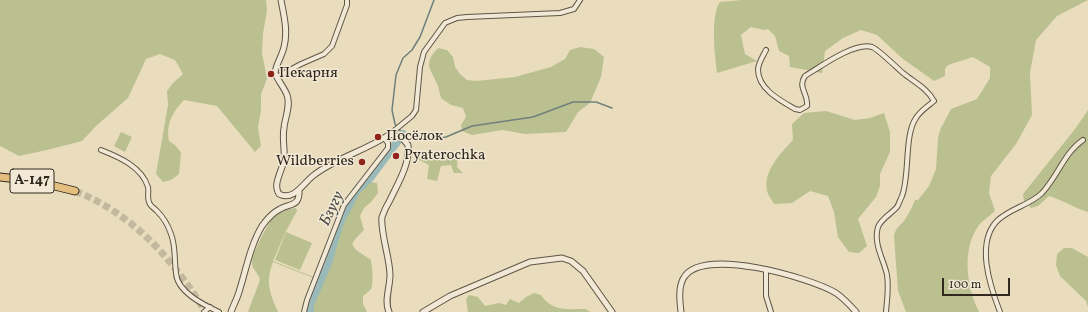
<!DOCTYPE html>
<meta charset="utf-8">
<style>
body{margin:0}
#map{position:relative;width:1088px;height:312px;overflow:hidden;background:#e9ddbe;font-family:Vollkorn,serif}
canvas{display:block}
.scale{position:absolute;left:942px;top:278px;width:68px;height:18px;box-sizing:border-box;border:2px solid #31281f;border-top:0;padding-left:5px;font-size:12px;line-height:14px;white-space:nowrap;color:#31281f;-webkit-text-stroke:3px #f1e9d5;paint-order:stroke}
</style>
<div id="map">
<canvas width="1088" height="312"></canvas>
<div class="scale">100 m</div>
</div>
<script>
const g = document.querySelector('canvas').getContext('2d');
g.lineJoin = 'round';
function fillPath(path, color) { g.fillStyle = color; g.fill(path, 'evenodd'); }
function trace(path, color, width, dash) { g.strokeStyle = color; g.lineWidth = width; g.lineCap = dash ? 'butt' : 'round'; g.setLineDash(dash || []); g.stroke(path); }
function label(font, color, halo, rows, align = 'center') {
  g.font = font + ' Vollkorn,serif'; g.lineWidth = 3; g.setLineDash([]); g.textBaseline = 'middle'; g.strokeStyle = halo; g.fillStyle = color; for (const [text, x, y, turn = 0] of rows) {
    g.save(); g.translate(x, y); g.rotate((+turn || 0) * Math.PI / 180); g.textAlign = isNaN(turn) ? turn : align; if (halo) g.strokeText(text, 0, 0); g.fillText(text, 0, 0); g.restore();
  }
}
const green = new Path2D(`
 M0,0h266l1,11 -4,22 -1,20 5,26 -6,15v16l-3,17 3,19 -6,6 -38,-46 -33,-6c-12,13 -18,23 -15,41l7,5 5,7 -2,21 -8,6 -8,2 -7,-8 12,-69 -1,-14 6,-8 10,-9 -8,-14 -15,-6 -14,5 -18,39 -32,28 -14,15 -35,9 -28,6 -19,-10z
 M742,0h346l-31,16 -21,24 -6,33 2,42 -16,29 -25,32 -2,17 6,18c-5,5 -12,9 -16,14 -18,24 -12,63 0,87h-73l-8,-21 -4,-55c2,-9 5,-9 10,-15 4,-7 8,-13 11,-21h3l11,-14 7,-17 2,-31 2,-8 11,-21 26,-10 13,-21v-11l-17,-10 -25,8 -3,4v7l-11,5 -31,-22 -26,-24 -16,-5 -18,8 -18,13 -3,22 -32,-6 -1,-11 -10,-5 -4,-15 -7,-7 -4,1 -13,-3 -10,8 4,19 12,7 -40,12c-2,-17 -7,-57 3,-71z
 M580,47l14,2 10,8 -3,20 -11,26 -12,9 -12,20 -41,2 -23,-4 -30,5 -10,-4 -1,-6 5,-8 -3,-9 -12,-3 -10,-7c-1,-4 -2,-8 -3,-12 -7,-18 -16,-21 0,-38l9,2 6,7 2,10 5,7 7,6 10,1 38,-4 36,-10 14,-8 5,-9z
 M1088,110v102c-14,-4 -25,-12 -39,-16l-11,10 -7,2 -7,-7 -1,-7 52,-65z
 M826,111l29,9 15,-2 14,-5 6,19v20l-10,22v12l-4,11 -18,22 9,27 -8,7 -10,-1 -11,-15 -4,-25 -6,-16 -18,-5 -18,12 -18,1c-2,-4 -7,-10 -7,-14 -4,-19 14,-37 26,-50l-1,-16 12,-11z
 M121,132l11,5 -7,15 -11,-6z
 M414,154l39,1 5,2 -1,10 6,6h-9l-3,-8 -10,1 -4,15 -10,-2 2,-14 -14,-7z
 M366,181l11,2 1,10 -6,8 -8,7 -4,8 4,14 -8,8 -4,6 4,6 15,10c1,6 3,25 0,29 -2,2 -5,5 -8,7v8l4,8h-56v-4l8,-28 -46,-18c-8,21 -3,31 5,50h-30l12,-32c-1,-7 -8,-10 -8,-17 -1,-8 15,-38 21,-45 6,-6 14,-9 23,-10l1,3 -11,20 -13,30 46,18 25,-70 11,-17z
 M286,232l26,11 -12,27 -25,-10z
 M1064,248h8l16,9v50l-2,-6 -26,-25 -4,-11 1,-11z
 M534,293l7,2c11,17 27,14 45,14l4,3h-122l-2,-13 3,-4 9,2 7,9 14,-3 7,2 4,-6 9,4 7,-6z`);
const stream = new Path2D(`
 M434,0l-14,37 -8,13 -9,8 -7,17 -4,35 3,14 8,10 29,5 14,-2 26,-11 61,-9 40,-15h23l16,6`);
const river = new Path2D(`
 M310,312v-7l18,-42 12,-41 17,-32 13,-12 33,-44`);
const trunkTunnel = new Path2D(`
 M75,191c45,18 77,47 106,85 9,12 17,23 24,36`);
const minor = new Path2D(`
 M766,50c-3,6 -8,13 -8,20 0,19 23,31 37,39l5,1 7,-4c2,-12 -10,-18 -2,-30 15,-9 49,-34 67,-29 6,2 25,21 31,26 11,9 24,15 31,28 -6,5 -14,10 -18,17 -12,17 -6,57 -14,78 -2,4 -3,8 -5,11 -6,7 -16,12 -19,20 -5,17 6,33 9,48 2,12 0,25 -1,37
 M277,77l24,-13 23,-10 8,-8 15,-41v-5
 M390,134l22,-18 4,-6 4,-43 4,-15 21,-29 12,-5 10,-1 93,-4 14,-4 6,-9
 M101,150c18,7 41,17 47,37 1,5 -1,10 1,15 1,4 5,6 8,9 6,6 11,14 14,23 5,13 3,25 5,39 1,19 28,32 43,39
 M766,269v27l5,16
 M204,312l6,-5
 M304,312l3,-12 37,-95 44,-57v-5l-4,-5
 M1000,312c-10,-26 -25,-70 -2,-92 13,-12 32,-15 44,-27 16,-17 22,-40 41,-53`);
const tertiary = new Path2D(`
 M281,0c3,16 7,31 3,47 -2,9 -8,17 -9,26 3,8 9,14 12,22 4,11 -2,22 -3,33 -2,10 1,21 0,31 -1,11 -12,25 -5,35 15,8 25,-12 35,-19 23,-18 52,-24 76,-41l13,5 5,6c2,19 -10,38 -18,55 -3,5 -6,11 -8,17 -2,14 8,42 8,58 0,12 -6,26 -1,37
 M231,312c2,-6 6,-13 8,-20 7,-22 11,-46 23,-66 5,-7 10,-13 18,-17 10,-6 20,-2 19,-19
 M423,312l27,-16 80,-34 32,-4 9,3 12,10 29,41
 M681,312c-1,-10 -3,-23 2,-33 17,-34 128,-1 153,14 7,5 14,12 20,19`);
const trunk = new Path2D(`
 M0,177l34,4 41,10`);
const markers = [
 [271,74,4,"#8f2418"],
 [378,137,4,"#8f2418"],
 [396,156,4,"#8f2418"],
 [362,162,4,"#8f2418"]
];
const shields = [
 [32,181,44]
];
const shieldNames = [
 ["А-147",32,181]
];
const poiNames = [
 ["Пекарня",279,74],
 ["Посёлок",386,137],
 ["Pyaterochka",404,156],
 ["Wildberries",354,162,"right"]
];
const waterNames = [
 ["Бзугу",333,209,-65]
];
fillPath(green, '#bac08f');
trace(stream, '#70807c', 1.5);
trace(river, '#9ababa', 8);
trace(trunkTunnel, '#c4b99e', 7, [7, 3.5]);
trace(minor, '#5f5547', 6);
trace(tertiary, '#5f5547', 7);
trace(trunk, '#31281f', 9);
trace(minor, '#f1e9d5', 4);
trace(tertiary, '#f1e9d5', 5);
trace(trunk, '#e4be7f', 7);
for (const [x, y, r, color] of markers) { const dot = new Path2D(); dot.arc(x, y, r, 0, 2 * Math.PI); g.fillStyle = color; g.fill(dot); trace(dot, '#f1e9d5', 1.5); }
for (const [x, y, w] of shields) { const box = new Path2D(); box.roundRect(x - w / 2, y - 12, w, 24, 3); g.fillStyle = '#f1e9d5'; g.fill(box); trace(box, '#31281f', 1); }
label('bold 14px', '#31281f', null, shieldNames);
label('15px', '#31281f', '#f1e9d5', poiNames, 'left');
label('italic 16px', '#4b4c46', '#f1e9d5', waterNames);
</script>
